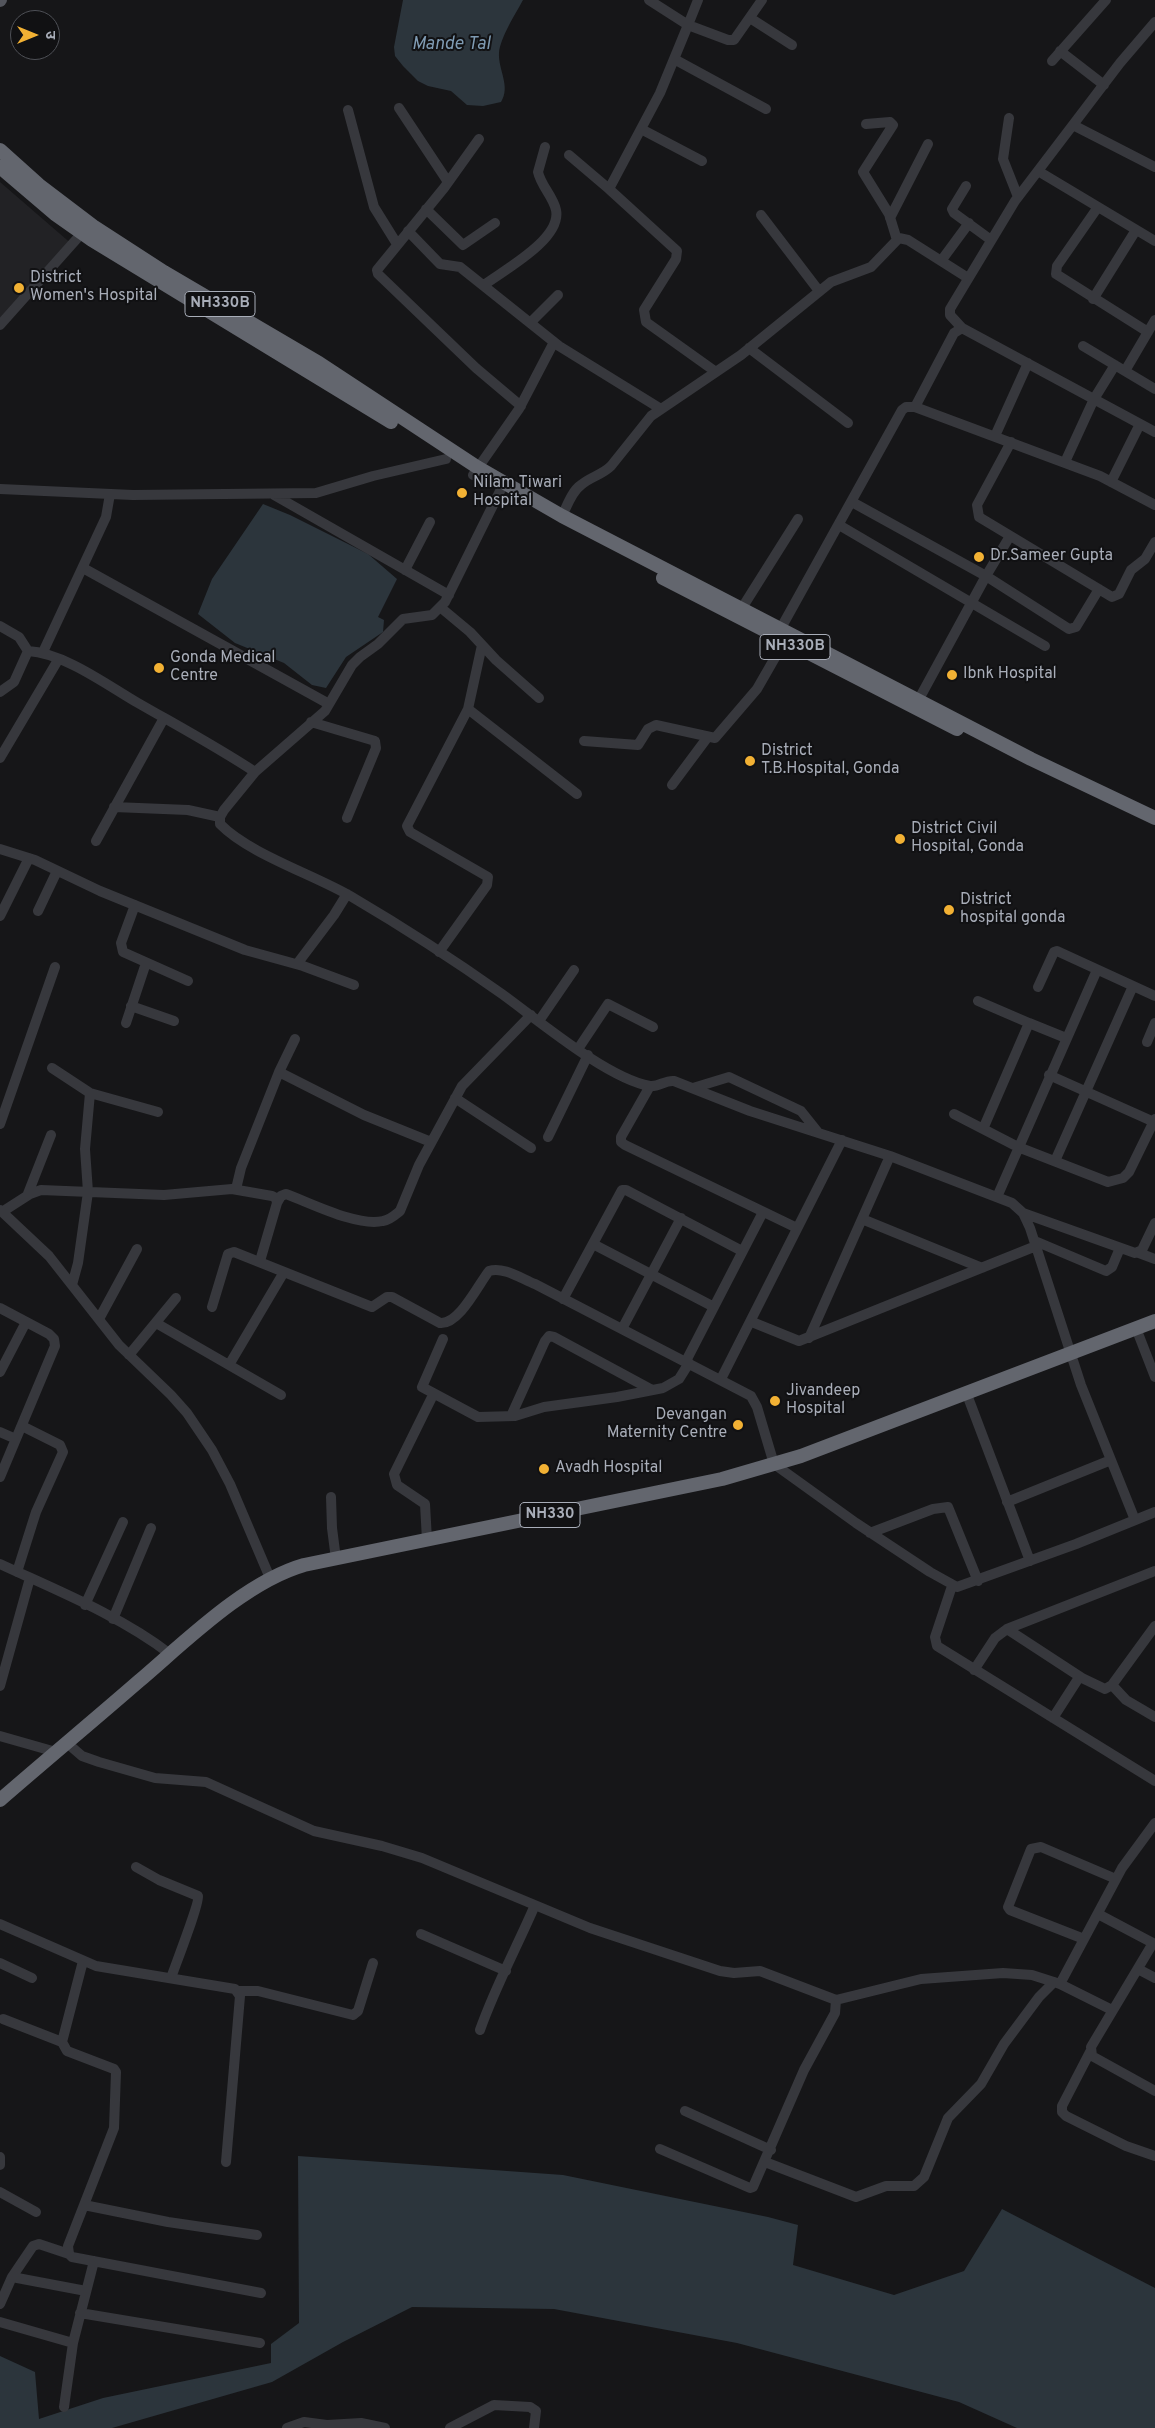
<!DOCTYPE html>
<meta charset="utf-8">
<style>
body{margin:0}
#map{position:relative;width:1155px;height:2428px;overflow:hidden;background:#161618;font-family:Overpass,"Noto Sans Devanagari",sans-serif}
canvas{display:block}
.north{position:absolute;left:10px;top:10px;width:50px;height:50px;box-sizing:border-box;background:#111113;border:1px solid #4d4f55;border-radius:50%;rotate:90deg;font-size:14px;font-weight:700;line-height:20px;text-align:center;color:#a8adb8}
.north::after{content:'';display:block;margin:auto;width:18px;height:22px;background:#f2b134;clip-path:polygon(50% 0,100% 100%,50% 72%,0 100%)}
</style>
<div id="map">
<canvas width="1155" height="2428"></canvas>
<div class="north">उ</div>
</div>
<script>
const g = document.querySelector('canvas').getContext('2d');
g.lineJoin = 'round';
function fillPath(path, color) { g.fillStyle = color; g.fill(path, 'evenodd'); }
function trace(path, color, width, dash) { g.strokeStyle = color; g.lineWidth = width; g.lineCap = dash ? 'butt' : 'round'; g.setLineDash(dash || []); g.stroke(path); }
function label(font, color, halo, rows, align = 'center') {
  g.font = font + ' Overpass,sans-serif'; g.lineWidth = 4; g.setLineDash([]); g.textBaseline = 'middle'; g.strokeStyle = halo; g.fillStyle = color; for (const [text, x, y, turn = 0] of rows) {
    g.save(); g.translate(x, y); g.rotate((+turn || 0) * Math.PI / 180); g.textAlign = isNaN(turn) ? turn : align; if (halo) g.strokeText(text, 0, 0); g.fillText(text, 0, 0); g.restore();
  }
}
const built = new Path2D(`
 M0,182l74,64 -74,84z`);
const water = new Path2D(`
 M403,0h120c-7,13 -23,38 -24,53 -1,17 12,33 2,49l-18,4 -16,-1 -16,-14 -23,-5 -10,-5 -15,-15 -8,-10 -1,-9z
 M263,504l27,11 78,39 29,25 -19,38 6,3 -1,12 -37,25 -20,31 -14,-3 -28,-22 -49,-20 -37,-29 14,-35z
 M298,2156l265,19 205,42 30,8 -5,40 101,30 70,-24 38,-62 153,79v140h-138l-58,-26 -222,-59 -183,-34 -142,-2 -69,35 -71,40 -160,46h-112v-72l35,16 4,47 64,-21 168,-35v-19l28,-21z`);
const minor = new Path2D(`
 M649,0l39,25 10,-25
 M750,18l42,27
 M1060,51l44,34
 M674,59l92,50
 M1052,61l54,-61
 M399,108l49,74
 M348,110l26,97 23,37
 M1009,118l-6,41 15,38
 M866,124l24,-2 3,3 -30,47 26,42 8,26
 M1073,125l82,42
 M641,129l61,32
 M479,139l-35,49 -67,82 1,4 98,94 45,38
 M569,155l40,34
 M1038,171l117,70
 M966,186l-14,23 2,4 37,27
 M1098,207l-41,59 -1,8 92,58
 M426,209l37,36 32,-22
 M761,215l58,76
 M890,218l38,-74
 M408,231l32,33 20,3 99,79 102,63
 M941,261l28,-38
 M484,285c20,-15 78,-46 72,-75 -3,-14 -15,-24 -18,-38l7,-25
 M1093,299l43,-69
 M530,323l28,-28
 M0,325l82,-92
 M962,328l-12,-13v-6l65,-108 105,-138 35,-41
 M1083,346l72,43
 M749,348l99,75
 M1125,371l30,-51
 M716,372l-70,-50 -2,-12 32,-51 1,-8 -68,-62 51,-96 28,-68 40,15h6l28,-40
 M915,407l39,-74 8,-5 193,104
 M995,436l33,-73
 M1011,442l-34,63 2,12 133,80 7,-3 12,-24 14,-11 10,-17
 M1065,462l29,-63 21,-34
 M473,475l46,-66 35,-67
 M1111,482l29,-58
 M504,483l-59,119 -13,13 -29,4 -25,25 -18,13 -8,8 -27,46 -70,61 -31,38 -4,7v7c29,30 95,51 132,73 51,30 102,63 150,97 36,26 106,85 148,92 9,1 15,-6 24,-5l76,30 140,45 122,47 11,10 7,15 51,157 54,135
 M0,489l133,6 183,-2 57,-17 73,-17
 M274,495l175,100
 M852,502l134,74 83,53 7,-2 23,-38
 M562,516c5,-10 10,-25 19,-31 9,-8 21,-10 30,-19l40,-50 90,-61 90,-73 40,-15 28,-29 9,2 60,38
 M839,525l206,121
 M83,568l246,136
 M405,570l25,-48
 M440,607l30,25 26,28 43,38
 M742,608l56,-89
 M0,626l19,11 9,14
 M781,628l121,-218 4,-3h9l185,69 55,29
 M28,651c36,2 79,34 110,52 40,23 79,44 117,69
 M43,652l63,-135 4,-23
 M0,692l14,-10 14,-31
 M919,699l67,-123 24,-40
 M468,709l109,85
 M311,722l64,19 1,7 -29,70
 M584,741l54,4 10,-16 8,-4 59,13 42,-49 27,-47
 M0,758l58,-98
 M672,785l35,-47
 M114,807l74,3 32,7
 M96,841l68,-123
 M0,849l35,11 65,31 145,59 58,16 51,19
 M135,905l-14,38 2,9 65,29
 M38,911l19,-40
 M0,916l29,-58
 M439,952l48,-67 1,-8 -78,-45 -3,-6 61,-117 14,-64
 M297,964l37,-49 13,-21
 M1038,987l16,-35 3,-1 98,45
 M978,1001l51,22
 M131,1006l43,15
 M539,1021l35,-51
 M126,1023l20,-60
 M1147,1042l8,-19
 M578,1049l30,-45 45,23
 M52,1068l38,25 68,19
 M279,1072l85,43 67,27
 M1049,1075l105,47
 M650,1086l-29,51v5l4,3 172,83
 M693,1088l36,-11 72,34 16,20
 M455,1098l76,50
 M954,1114l64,33 90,35 15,-4 6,-6 26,-53
 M0,1124l55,-157
 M983,1129l46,-106 37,15
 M548,1137l40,-82
 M1055,1161l78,-175
 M236,1189l5,-21 38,-96 16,-33
 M27,1196l24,-61
 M997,1197l100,-227
 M277,1203l4,-7 5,-2c25,9 71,33 97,27 7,-1 12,-6 17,-10l19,-46 43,-79 69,-71
 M0,1210l49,46 70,89 52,50 16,18 25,37 18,34 40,94
 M2,1212l28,-18 11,-4 123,5 68,-6 40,7 4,2 1,5 -17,58
 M1023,1213l112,40 7,-3 13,-27
 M862,1219l120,49
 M1035,1241l71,30 6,-4 8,-19
 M593,1244l121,63
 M1139,1253l16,6
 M72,1285l6,-22 10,-71 -3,-43 5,-56
 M563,1299l59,-109h4l116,61
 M212,1307l16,-53 6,-2 138,55 15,-10h5l48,26c19,2 38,-38 49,-52 14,-5 33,8 46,13l216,112 6,11 17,57 82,59 74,49 27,15 119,-43 79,-32
 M0,1308l49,26 5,5 1,7 -55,131
 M99,1319l38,-70
 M752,1322l47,19 237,-95
 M156,1323l125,72
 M1136,1328l19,49
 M622,1329l59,-111
 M809,1338l81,-182
 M443,1339l-21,48 56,30 37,-1 29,-9 73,-10 46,-9 16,-9 10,-16
 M129,1355l47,-57
 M686,1361l77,-149
 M229,1365l55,-93
 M0,1372l26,-50
 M721,1379l121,-239
 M966,1392l64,169
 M511,1416l34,-75 4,-5 5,1 98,53
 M0,1432l16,7
 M331,1497l1,31 4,31
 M1007,1502l104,-42
 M870,1533l63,-24 15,-2 30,74
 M427,1540l-2,-36 -28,-19 -3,-11 39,-79
 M0,1564c56,26 121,52 170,90
 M17,1572l19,-60 27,-60 -3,-7 -38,-19
 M952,1586l-17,51 2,9 218,135
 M85,1605l38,-83
 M113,1619l38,-91
 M1007,1629l75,49
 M974,1670l21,-32 12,-9 148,-58
 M1112,1685l14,15 29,17
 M0,1686l30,-108
 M1053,1718l25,-39 4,-1 23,11 7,-4 43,-59
 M0,1736l56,16
 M67,1743l15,13 17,6 56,16 51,4 108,49 68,15 40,12 168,70 130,43 14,2 26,-2 76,29 85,-21 82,-6 29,2 28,9 52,26
 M136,1867l23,13 39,16c2,6 -23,70 -27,82
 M1098,1914l55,29 -62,104 1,9 63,35
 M0,1924l96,42 139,23 5,7 -14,166
 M421,1934l85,37
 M1084,1939l-74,-29 -2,-3 23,-58 10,-2 75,32
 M83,1961l-21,81 5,9 47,18 2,3 -2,56 -46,118 1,8 3,3 189,36
 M0,1963l32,15
 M1138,1969l17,9
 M1060,1984l62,-116 33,-45
 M239,1991h19l95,24 5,-4 15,-48
 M3,2019l59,23
 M480,2030c15,-43 37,-83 55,-125
 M1090,2052l-28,54v6l4,4 60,30 29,10
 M685,2111l86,39
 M660,2149l90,39 3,-1 51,-117 31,-57 1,-13
 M0,2157v8
 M765,2162l91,35 30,-11h28l10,-9 24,-59 33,-34 23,-40 35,-47 15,-15
 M0,2192l36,20
 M84,2205l84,17 89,13
 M12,2277l74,14
 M0,2304l12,-27 21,-31 6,-2 30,10
 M80,2313l180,30
 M0,2322l73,21
 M64,2407l9,-64 21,-82
 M287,2428l17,-6 23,3 34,-2 24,5
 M450,2428l44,-23 36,2 6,4 -2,17`);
const major = new Path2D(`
 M0,1l1,-1`);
const highway = new Path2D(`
 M0,150l39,35 54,41 71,46 155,91 158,104 85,49 469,243 124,59
 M0,167l55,47 37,26 299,182
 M663,578l294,151
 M0,1800c46,-40 93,-79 139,-119 47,-40 106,-99 165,-116l418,-86 79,-23 354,-135`);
const markers = [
 [19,288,6,"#f2b134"],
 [462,493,6,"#f2b134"],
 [979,557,6,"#f2b134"],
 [159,668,6,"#f2b134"],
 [952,675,6,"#f2b134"],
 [750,761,6,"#f2b134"],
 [900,839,6,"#f2b134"],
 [949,910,6,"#f2b134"],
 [775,1401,6,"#f2b134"],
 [738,1425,6,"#f2b134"],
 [544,1469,6,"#f2b134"]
];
const shields = [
 [220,304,70],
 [795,647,70],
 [550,1515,60]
];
const shieldNames = [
 ["NH330B",220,304],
 ["NH330B",795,647],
 ["NH330",550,1515]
];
const poiNames = [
 ["District",30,279],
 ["Women's Hospital",30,297],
 ["Nilam Tiwari",473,484],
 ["Hospital",473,502],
 ["Dr.Sameer Gupta",990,557],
 ["Gonda Medical",170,659],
 ["Centre",170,677],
 ["Ibnk Hospital",963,675],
 ["District",761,752],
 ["T.B.Hospital, Gonda",761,770],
 ["District Civil",911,830],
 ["Hospital, Gonda",911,848],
 ["District",960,901],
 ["hospital gonda",960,919],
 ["Jivandeep",786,1392],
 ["Hospital",786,1410],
 ["Devangan",727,1416,"right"],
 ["Maternity Centre",727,1434,"right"],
 ["Avadh Hospital",555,1469]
];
const waterNames = [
 ["Mande Tal",451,45]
];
fillPath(built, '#222225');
fillPath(water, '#2c353c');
trace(minor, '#37383d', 10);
trace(major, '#53555c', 12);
trace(highway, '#63666e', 14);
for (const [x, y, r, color] of markers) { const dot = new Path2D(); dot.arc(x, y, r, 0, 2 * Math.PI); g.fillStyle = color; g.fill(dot); trace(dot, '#111113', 2); }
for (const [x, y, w] of shields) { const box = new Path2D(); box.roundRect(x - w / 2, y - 12.5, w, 25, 4); g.fillStyle = '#111113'; g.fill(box); trace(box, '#a8adb8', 1); }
label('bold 15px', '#a8adb8', null, shieldNames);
label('16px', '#a8adb8', '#111113', poiNames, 'left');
label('italic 18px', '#7f9bb3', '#111113', waterNames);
</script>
